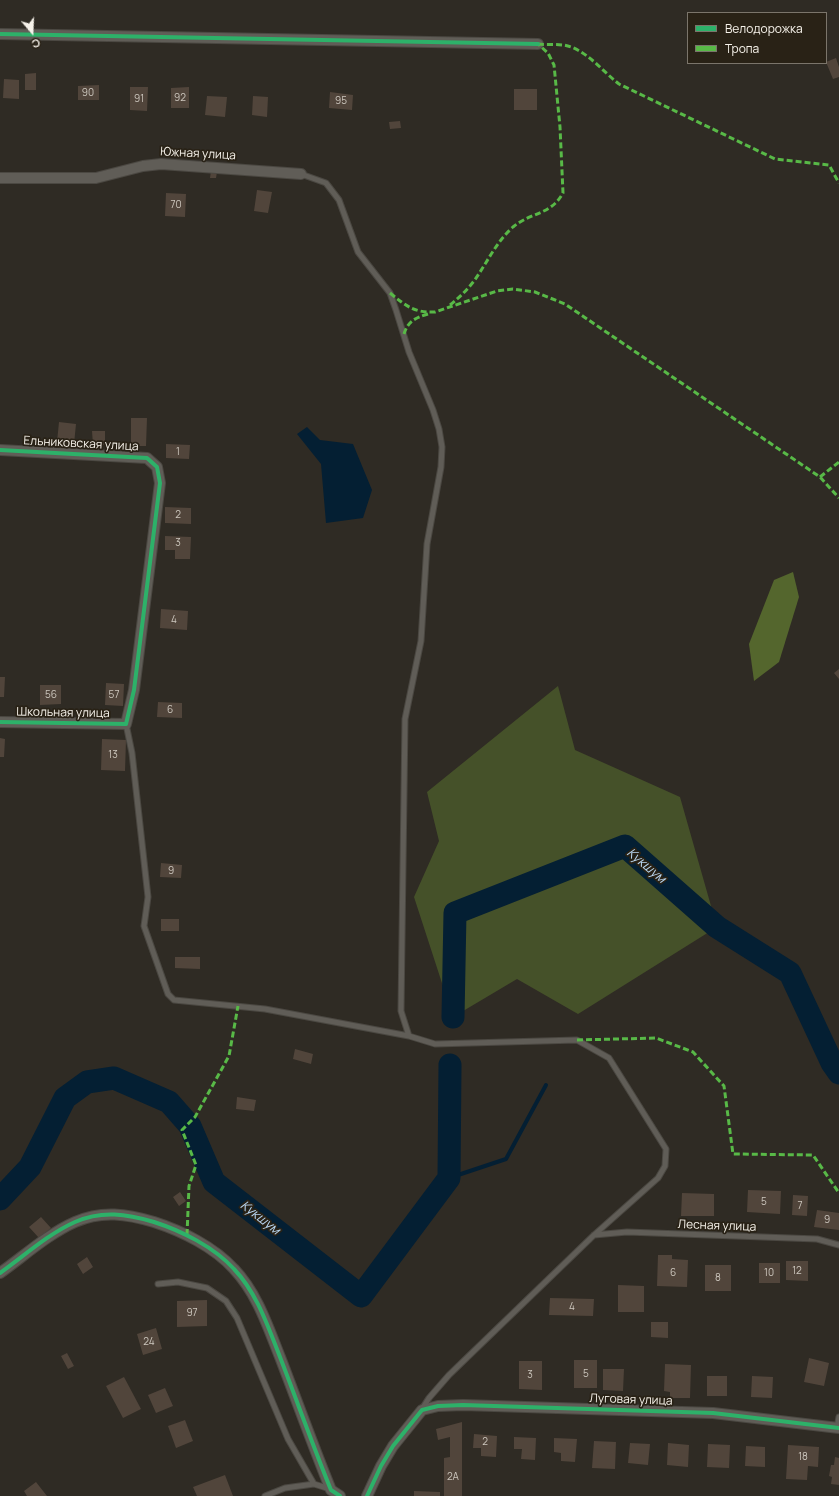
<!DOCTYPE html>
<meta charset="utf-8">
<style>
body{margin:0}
#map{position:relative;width:839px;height:1496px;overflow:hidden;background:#2f2b24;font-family:Manrope,sans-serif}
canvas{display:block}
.legend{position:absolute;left:687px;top:12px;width:140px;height:52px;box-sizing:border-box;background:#292216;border:1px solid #7b756b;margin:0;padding:5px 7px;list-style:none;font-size:12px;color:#f6f2ea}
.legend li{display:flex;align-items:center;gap:8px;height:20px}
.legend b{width:20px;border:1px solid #7b756b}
.north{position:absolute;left:12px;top:12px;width:40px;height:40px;-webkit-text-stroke:3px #292216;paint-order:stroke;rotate:161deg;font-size:11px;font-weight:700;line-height:16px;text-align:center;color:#f6f2ea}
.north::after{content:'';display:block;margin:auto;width:14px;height:18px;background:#f6f2ea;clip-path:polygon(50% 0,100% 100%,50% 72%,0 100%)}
</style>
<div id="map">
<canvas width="839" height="1496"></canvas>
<ul class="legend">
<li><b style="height:5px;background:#2db169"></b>Велодорожка</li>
<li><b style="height:5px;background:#58b947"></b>Тропа</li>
</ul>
<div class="north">С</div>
</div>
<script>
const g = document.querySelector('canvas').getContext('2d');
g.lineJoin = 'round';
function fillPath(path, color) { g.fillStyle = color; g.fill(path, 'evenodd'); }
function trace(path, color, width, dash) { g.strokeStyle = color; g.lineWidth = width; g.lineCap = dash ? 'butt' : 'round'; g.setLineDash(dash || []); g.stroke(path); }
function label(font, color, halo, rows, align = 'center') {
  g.font = font + ' Manrope,sans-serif'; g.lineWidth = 3.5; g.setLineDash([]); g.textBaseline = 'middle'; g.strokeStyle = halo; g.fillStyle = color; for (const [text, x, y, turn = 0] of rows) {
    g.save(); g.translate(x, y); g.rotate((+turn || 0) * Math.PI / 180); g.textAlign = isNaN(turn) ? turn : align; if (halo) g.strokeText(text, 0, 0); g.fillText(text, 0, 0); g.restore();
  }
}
const green = new Path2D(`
 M558,686l17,64 105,47 37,130 -139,87 -61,-35 -64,38 -39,-120 25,-56 -12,-49z`);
const forest = new Path2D(`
 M793,572l6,25 -20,65 -25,19 -5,-37 25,-64z`);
const water = new Path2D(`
 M307,427l13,13 33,4 19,46 -9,28 -37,5 -5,-59 -24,-30z`);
const stream = new Path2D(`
 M449,1178l57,-19 40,-74`);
const river = new Path2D(`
 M453,1017l2,-104 170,-67 92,81 73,46 42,90 7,10
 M0,1199l30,-32 35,-69 22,-16 27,-4 55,24 21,24 24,56 147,114 88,-118 1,-113`);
const building = new Path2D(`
 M836,58l3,9v10l-6,2 -7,-17z
 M36,73v17h-11v-16z
 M4,79l15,1v19l-16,-1z
 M99,85v15h-21v-14z
 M130,87h18l-1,24 -17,-1z
 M189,87v21h-18v-20z
 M514,89h23v21h-23z
 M330,92l23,3 -1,15 -23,-2z
 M207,96l20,1 -2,20 -20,-2z
 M253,96l15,1 -1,20 -15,-2z
 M400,121l1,7 -11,1 -1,-7z
 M211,171l6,1 -1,6h-6z
 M257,190l15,2 -4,21 -14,-2z
 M166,193l20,1 -1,23 -20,-1z
 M131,418h16l-1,28h-15z
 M59,422l17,2 -2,20 -17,-2z
 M92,431h13v14h-12z
 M166,444l24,1 -1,14 -23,-1z
 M165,507l26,1v16l-26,-1z
 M165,536l26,1 -1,22h-15v-9h-10z
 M161,609l27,2 -1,19 -27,-2z
 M839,669v10l-5,-6z
 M0,677h5l-1,20h-4z
 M106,683l18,1 -1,22 -18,-1z
 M40,685h21v19l-21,1z
 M158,702l24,1v15l-25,-1z
 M0,738l5,1 -1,18h-4z
 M102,739l24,1 -1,31 -24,-1z
 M161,863l21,2 -1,13 -21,-1z
 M161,919h18v12h-18z
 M175,957h25v12l-25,-1z
 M295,1049l18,5 -2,10 -18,-5z
 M237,1097l19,3 -2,11 -18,-2z
 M748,1190l33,1 -1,23 -33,-2z
 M180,1192l6,9 -7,5 -6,-9z
 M682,1193l32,1v22h-33z
 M793,1195l15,1 -1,20 -15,-1z
 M817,1210l22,3v17l-25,-3z
 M41,1217l10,11 -12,10 -10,-11z
 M658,1255h14v4l16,1 -1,27 -30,-1z
 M87,1257l6,10 -10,7 -6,-10z
 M786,1261h22v20l-22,-1z
 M759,1263h21v20h-21z
 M705,1265h26v26h-26z
 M618,1285l26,1v26h-26z
 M550,1298l44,1 -1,17 -44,-1z
 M207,1300v26l-30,1v-26z
 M651,1322h17v16l-17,-1z
 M156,1328l6,21 -19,6 -6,-21z
 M67,1353l7,13 -6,3 -7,-13z
 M809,1358l20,5 -5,23 -20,-4z
 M574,1360h23v28h-23z
 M519,1361h23v29l-23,-1z
 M665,1364l26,1 -1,33h-20v-6l-6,-1z
 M603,1369h21l-1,22 -20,-1z
 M707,1376h20v20h-20z
 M752,1376l21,1 -1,21 -21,-1z
 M124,1377l17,32 -18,9 -17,-32z
 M165,1388l8,18 -17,7 -8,-18z
 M185,1420l8,21 -17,7 -8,-22z
 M462,1422v74h-18v-38l6,-1v-20l-12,3 -2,-11z
 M474,1434l23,2 -1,21 -15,-1v-8h-8z
 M514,1437l22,1 -1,22 -14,-1 1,-10h-8z
 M554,1438l23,1 -2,23 -14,-1v-8l-7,-1z
 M594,1441l22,1 -1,27 -23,-1z
 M630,1443l20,1 -2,21 -20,-2z
 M668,1443l21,2 -1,22 -21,-2z
 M708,1444l22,1 -1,23 -22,-1z
 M788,1445l31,2 -1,20 -10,-1 -1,14 -21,-1z
 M746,1446l19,1v20l-20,-1z
 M835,1457l4,1v27l-8,-1 1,-7 -3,-1 2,-11h3z
 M225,1475l8,21h-36l-4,-9z
 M36,1482l11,14h-20l-3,-5z
 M414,1491l26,1v4h-26z`);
const service = new Path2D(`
 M301,174l25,9 13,17 19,52 32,41 6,17 13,42 24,58 6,19 3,18 -1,20 -14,77 -6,97 -16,78 -4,292 8,25
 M126,724l6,29 16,144 -4,29 24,68 6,6 91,9 144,27 26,8 142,-4 32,18 57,91 -1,17 -7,12 -64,57 -145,140 -20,23 -7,11
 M594,1235l33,-3 190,7 22,6
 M158,1284l20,-2 29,6 19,13 11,17 51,121 26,45 16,5
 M837,1428l2,-11
 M265,1496l20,-8 29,-4`);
const minor = new Path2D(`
 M0,34l538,10
 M0,178h96l47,-12 18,-2 140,10
 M0,450l147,8 10,9 3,16 -26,207 -8,34 -126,-2
 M0,1273c24,-17 48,-39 75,-51 27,-12 52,-8 79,0 28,9 60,25 80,47 23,24 34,58 46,88 17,44 33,89 51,133l9,6
 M367,1496l14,-30 12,-20 29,-36 16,-4 25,-1 250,8 126,15`);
const quiet = new Path2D(`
 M538,44c8,1 17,0 25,1 22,3 39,26 56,39l156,75 54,6 10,18
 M390,293c16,13 24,20 45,19l62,-21 16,-2 22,3 30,12 255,173 19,21
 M450,305c9,-7 17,-15 24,-24 13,-18 22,-39 39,-54 18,-15 38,-12 50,-34l-3,-66 -6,-62 -6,-12 -10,-9
 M404,334c4,-13 11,-16 24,-20
 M820,477l19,-15
 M577,1040l79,-2 37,14 31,34 9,68 80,1 26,38
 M187,1235l2,-49 7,-21 -14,-35 13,-13 34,-61 9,-50`);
const cycleway = new Path2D(`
 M0,34l538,10
 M0,450l147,8 10,9 3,16 -26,207 -8,34 -126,-2
 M0,1273c24,-17 48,-39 75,-51 27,-12 52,-8 79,0 28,9 60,25 80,47 23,24 34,58 46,88 17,44 33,89 51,133l9,6
 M367,1496l14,-30 12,-20 29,-36 16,-4 25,-1 250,8 126,15`);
const numberNames = [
 ["90",88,93],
 ["92",180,98],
 ["91",139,99],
 ["95",341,101],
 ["70",176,205],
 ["1",178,452],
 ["2",178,515],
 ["3",178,543],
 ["4",174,620],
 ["56",51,695],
 ["57",114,695],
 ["6",170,710],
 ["13",113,755],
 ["9",171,871],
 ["5",764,1202],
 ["7",800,1206],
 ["9",827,1220],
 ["12",797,1271],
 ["6",673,1273],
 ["10",769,1273],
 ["8",718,1278],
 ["4",572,1307],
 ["97",192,1313],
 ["24",149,1342],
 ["5",586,1374],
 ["3",530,1375],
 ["2",485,1442],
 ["18",803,1457],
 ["2А",453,1477]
];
const streetNames = [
 ["Южная улица",198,154,3],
 ["Ельниковская улица",81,444,3],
 ["Школьная улица",63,713,1],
 ["Лесная улица",717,1226,2],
 ["Луговая улица",631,1400,2]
];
const waterNames = [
 ["Кукшум",646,866,40],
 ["Кукшум",260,1218,38]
];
fillPath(green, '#455129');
fillPath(forest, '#54662d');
fillPath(water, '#041f33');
trace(stream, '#041f33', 4);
trace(river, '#041f33', 23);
fillPath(building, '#51453b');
trace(service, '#4b4842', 7);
trace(minor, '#4b4842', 12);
trace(service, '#605d57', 5);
trace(minor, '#605d57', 10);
trace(quiet, '#58b947', 3, [6, 3]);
trace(cycleway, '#2db169', 4);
label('10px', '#cdc7be', null, numberNames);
label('12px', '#f6f2ea', '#292216', streetNames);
label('italic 13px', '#b9d7f2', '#292216', waterNames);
</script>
